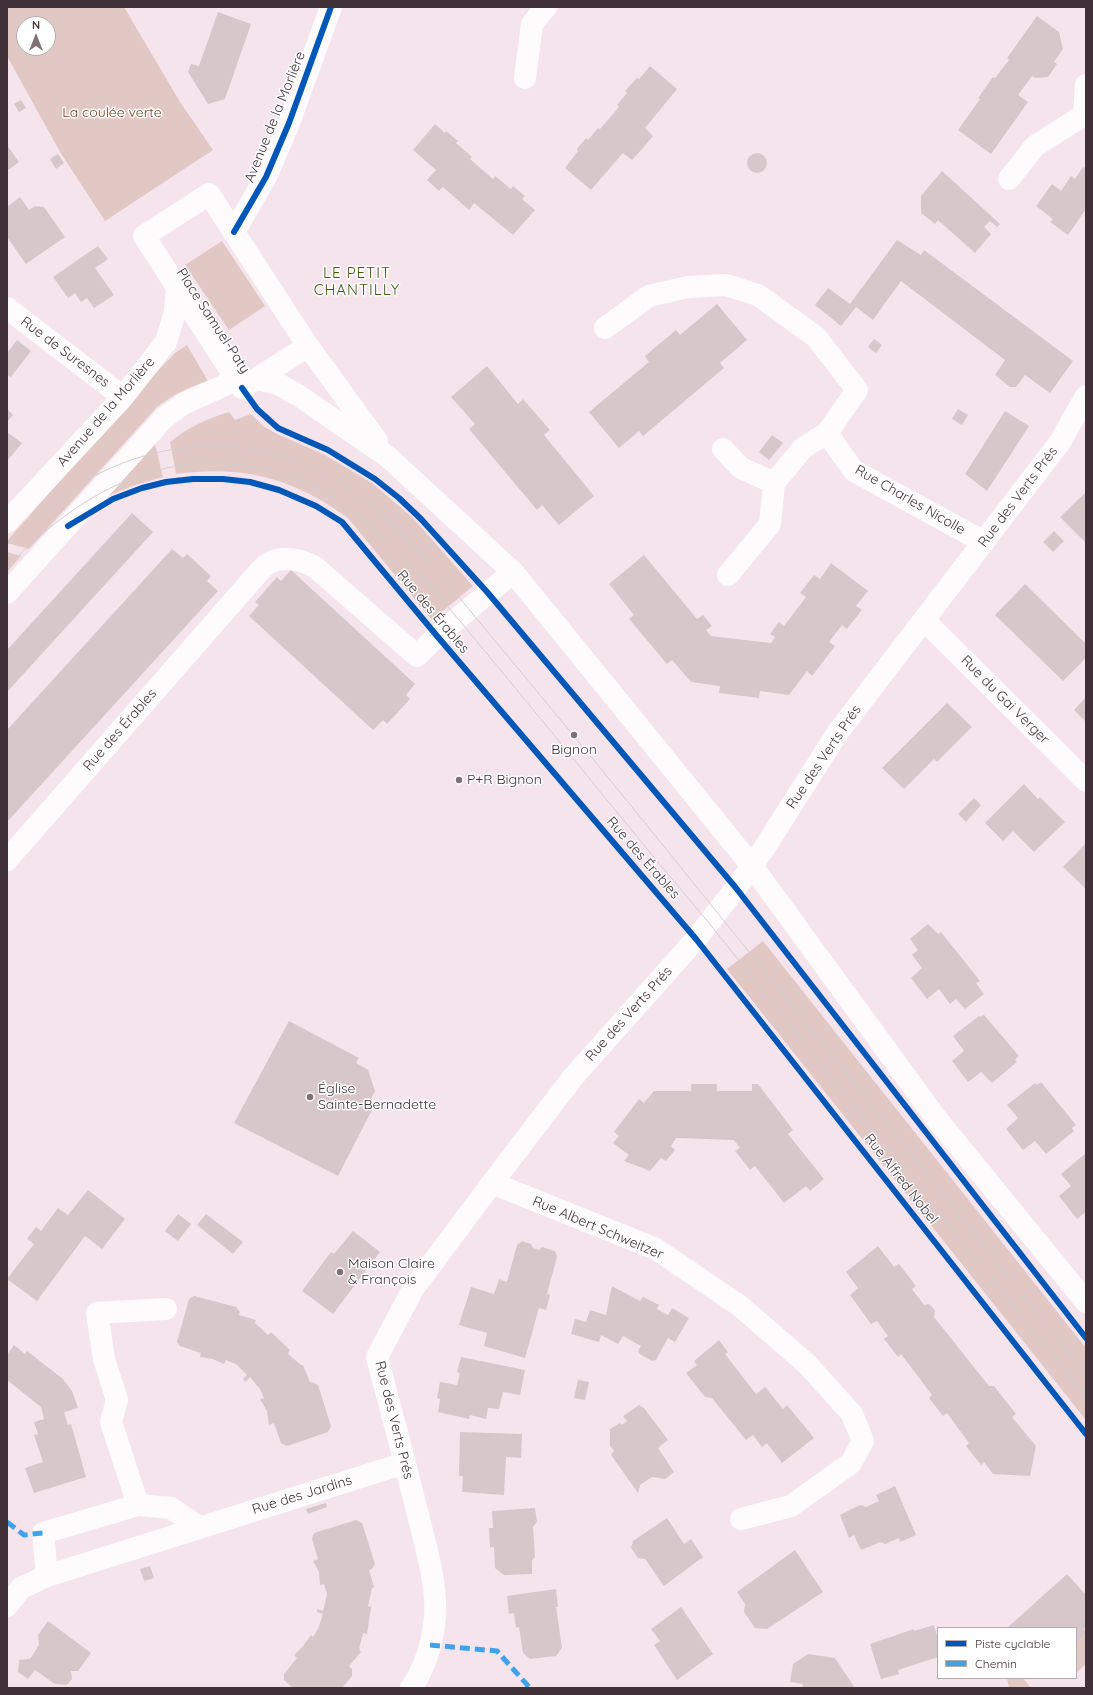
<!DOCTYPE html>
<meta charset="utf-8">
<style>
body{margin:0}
#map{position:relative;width:1093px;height:1695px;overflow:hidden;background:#f6e4ec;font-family:Quicksand,sans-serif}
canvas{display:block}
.frame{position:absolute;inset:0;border:8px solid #403138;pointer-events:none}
.legend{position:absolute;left:937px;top:1627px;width:140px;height:52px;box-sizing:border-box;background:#fff;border:1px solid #b3adaf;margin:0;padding:5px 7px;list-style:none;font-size:12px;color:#403138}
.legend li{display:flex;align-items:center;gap:8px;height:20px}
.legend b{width:20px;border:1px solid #b3adaf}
.north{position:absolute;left:16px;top:16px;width:40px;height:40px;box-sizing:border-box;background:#fff;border:1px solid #b3adaf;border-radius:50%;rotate:0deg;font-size:11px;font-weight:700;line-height:16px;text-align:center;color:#403138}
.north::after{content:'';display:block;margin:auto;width:14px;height:18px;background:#807077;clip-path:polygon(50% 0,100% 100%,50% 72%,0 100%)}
</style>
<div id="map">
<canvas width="1093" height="1695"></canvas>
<div class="frame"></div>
<ul class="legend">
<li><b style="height:5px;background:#0057b8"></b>Piste cyclable</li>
<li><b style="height:5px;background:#3fa3ec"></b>Chemin</li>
</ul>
<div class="north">N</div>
</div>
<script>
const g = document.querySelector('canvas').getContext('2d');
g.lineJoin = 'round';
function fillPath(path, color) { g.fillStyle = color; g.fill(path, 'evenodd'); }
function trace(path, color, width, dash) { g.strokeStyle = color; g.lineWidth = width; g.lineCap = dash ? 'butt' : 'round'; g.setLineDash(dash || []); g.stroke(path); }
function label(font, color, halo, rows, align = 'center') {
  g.font = font + ' Quicksand,sans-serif'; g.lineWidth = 3; g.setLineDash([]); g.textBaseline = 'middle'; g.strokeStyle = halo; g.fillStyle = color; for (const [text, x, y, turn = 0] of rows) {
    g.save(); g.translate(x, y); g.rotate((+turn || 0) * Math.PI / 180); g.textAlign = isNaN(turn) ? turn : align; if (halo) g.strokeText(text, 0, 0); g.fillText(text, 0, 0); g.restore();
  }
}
const green = new Path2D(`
 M7,7h117l56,95 33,48 -108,71 -45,-69 -53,-96zM24,24h24v24h-24z
 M222,241l43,65 -36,24 -44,-65z
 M187,345l21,36c-20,6 -35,14 -51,26l-128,142 -22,-6v-2l140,-159 28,-29z
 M229,412l6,8 16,-6 12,12 14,8 48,21 47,28 42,36 59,67 -41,34 -84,-102c-55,-40 -105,-53 -172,-44l-6,-32c18,-15 37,-23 59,-30z
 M155,444l8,33 -28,8 -32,13z
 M7,552l14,4 -14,16z
 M763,941l323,407v72l-359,-451z
 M1086,1634v30l-10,9v-29z
 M1007,1678h16l8,10h-22z`);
const building = new Path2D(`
 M218,12l33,12 -26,75 -17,5 -20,-32 3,-8 8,2z
 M1037,16l22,16 4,17 -9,13 3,2 -9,13 -13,1 -3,-2 -14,19 10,7 -37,52 -33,-24 22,-31 -2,-1 15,-21 2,1 14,-18 -2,-2z
 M650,66l27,23 -32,39 8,8 -10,12 -11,12 -9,-7 -32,37 -26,-22 13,-17 -1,-2 9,-11 2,2 10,-12 2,1 19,-22 -2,-2 10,-12 -2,-2 12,-13 2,1z
 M21,100l5,8 -7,4 -5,-8z
 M435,124l10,9 1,-2 12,10 -2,2 16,14 -2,2 23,20 2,-3 16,13 2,-3 12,10 -3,3 13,11 -22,25 -39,-32 -5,7 -26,-23 -4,4 -12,-11 9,-10 -23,-20z
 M7,145l12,17 -12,9z
 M747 163a10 10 0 1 1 20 0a10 10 0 1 1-20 0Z
 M58,154l6,9 -8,6 -6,-10z
 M1083,167l3,2v40l-18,26 -18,-13 3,-3 -17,-13 16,-22 9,7 10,-15 4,3z
 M942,171l58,53 -3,3 -7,-6 -6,6 7,7 -16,19 -37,-33 -3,4 -14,-11v-17z
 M20,197l9,13 6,-4 9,1 21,30 -39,27 -19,-27v-30z
 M897,240l24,15 3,-5 149,111 -23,32 -25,-18 -9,12h-6l-15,-12 10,-15 -104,-79 -28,39 -17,-13 -15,19 -26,-21 13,-17 22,16z
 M98,246l10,13 -13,9 19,27 -20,13 -7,-10 -6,4 -6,-9 -7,5 -15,-21z
 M717,304l30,36 -27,23 4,5 -81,68 -4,-5 -20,17 -30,-36 60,-50 -4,-6 31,-26 4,5z
 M874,339l8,6 -6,8 -8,-6z
 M17,340l14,11 -20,26 -4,-2v-22z
 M487,366l31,38 5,-5 27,31 -6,5 50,61 -35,29 -17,-20 -5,5 -68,-81 6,-5 -24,-27z
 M7,409l6,6 -6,7z
 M958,409l10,6 -6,10 -10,-6z
 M1005,411l24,15 -42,65 -22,-17z
 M7,432l15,11 -15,18z
 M772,435l11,8 -14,17 -10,-8z
 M1086,492v51l-26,-26z
 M132,513l21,19 -146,160v-42z
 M1054,531l10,10 -11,11 -10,-10z
 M172,549l11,9 4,-4 24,22 -4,5 11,10 -211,231v-92z
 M644,555l53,64 6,-4 9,11 -6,4 5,6 60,7 4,-6 -5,-3 9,-12 5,4 22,-29 -6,-4 14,-18 6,4 11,-16 37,28 -12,15 6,4 -15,19 -5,-4 -13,17 6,4 -23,30 -5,-5 -18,24 -29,-4 -1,7 -40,-5 1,-7 -29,-4 -19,-22 -5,4 -38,-45 5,-4 -25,-31z
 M291,570l124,114 -9,11 4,4 -23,25 -4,-4 -10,10 -124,-114 10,-11 -4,-3 22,-25 4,4z
 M1025,584l61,60v14l-23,23 -68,-66z
 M1086,697v25l-12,-12z
 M947,703l25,24 -35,35 -3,-3 -30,30 -22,-21z
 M1024,784l14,15 2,-2 25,25 -31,30 -21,-21 -10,10 -18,-18z
 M974,798l7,7 -15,17 -8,-8z
 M1086,843v46l-23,-22z
 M928,924l10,10 3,-2 39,49 -4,2 8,11 -19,15 -9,-10 -6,5 -11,-15 -12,10 -16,-21 11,-10 -10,-13 6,-5 -8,-11z
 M984,1015l35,41 -4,4 2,2 -25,21 -11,-11 -13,10 -16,-21 12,-10 -11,-15 26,-20 1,1z
 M289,1021l70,37 -3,5 12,7 7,21 -6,12 5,3 -36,70 -104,-53z
 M1041,1082l35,43 -4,3 2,3 -28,23 -11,-13 -12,9 -17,-21 12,-11 -11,-13 28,-22 2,2z
 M691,1084h26v7h35v-7h6l35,46 -5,4 36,45 -14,12 -4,-5 -22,17 -29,-37 -5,4 -15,-19 5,-3 -6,-8 -58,-2 -5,8 4,4 -9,11 -5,-3 -11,13 -26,-10 5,-6 -16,-12 6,-7 -5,-4 25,-33 5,4 10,-12h37z
 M1086,1153v59l-9,7 -18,-23 12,-10 -10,-12z
 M88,1190l37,29 -23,30 -17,-13 -48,65 -30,-22 27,-35 -7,-5 9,-12 5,4 17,-23 10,7z
 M178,1214l13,10 -13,17 -13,-10z
 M206,1214l37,28 -10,12 -36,-29z
 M353,1231l27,21 -47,62 -31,-23 29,-39 3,2z
 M522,1241l9,3 2,4 6,2 3,-3 13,4 2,6 -10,37 3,1 -4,15 -7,-2 -14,50 -41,-12 3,-13 -28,-8 12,-38 23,7 5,-15 8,3 10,-37z
 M878,1246l16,21 5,-3 17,22 -4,3 12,16 5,-1 4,4 2,3 -1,6 55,69h5l22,28 -4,3 24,29 -6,30 -37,-2 -9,-12 -3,3 -15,-19 3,-3 -22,-30 -4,3 -14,-18 3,-3 -31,-41 -3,3 -14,-18 4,-3 -11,-15 -6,3 -21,-29 8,-7 -12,-16z
 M612,1286l28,15 3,-4 16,8 -2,4 11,6 4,-7 17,10 -14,24 -7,-4 -12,22 -4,1 -12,-7 -2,-3 3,-5 -18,-10 -5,8 -17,-9 -2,7 -28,-8 4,-15 11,3 4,-12 16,5z
 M194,1296l42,11 4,5 -1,3 17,5 -1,3 13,12 3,-3 19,18 -2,4 13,11h2l7,17h2l6,3 13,41 -3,6 -41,14 -6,-3 -7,-20 -5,2 -2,-14 -7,-12 4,-1 -4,-9 -10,-12 -5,5 -2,-3 4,-4 -11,-11 -10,-4 -2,4 -11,-5 -13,-2 1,-4 -21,-7 -3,-4 12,-43z
 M719,1340l9,12 -3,2 31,40 9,-7 18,22 4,-4 27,33 -32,25 -15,-20 -5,4 -9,-12 -7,5 -34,-42 -7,-1 -19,-24 11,-8 -3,-4z
 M14,1345l11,9 2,-3 36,28 9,12 6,17 -14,4 4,13 3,-1 15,53 -52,16 -9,-25 18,-6 -9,-27 4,-1 -4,-12 10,-3 -3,-12 -34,-27v-25z
 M461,1357l64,13 -5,25 -17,-3 -4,17 -11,-1 -2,11 -16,-4 -1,4 -31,-7 2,-13 -3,-1 3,-16 17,3 3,-12 -3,-1z
 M578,1380l11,2 -4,18 -11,-2z
 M639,1405l5,3 24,32 -10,8 16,24 -9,7 -13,-2 -12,8 -2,8 -27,-38 3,-4 -4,-5v-17l10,-6 2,2 5,-4 -4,-5z
 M460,1432l62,2 -1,24 -15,-1 -2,38 -42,-3 1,-16h-4z
 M895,1486l21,49 -16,7 -1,-4 -14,6 -5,-2 -19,8 -7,-15 -5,3 -9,-23 20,-10 6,2 13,-6 -3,-6z
 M326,1503l1,4 -19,7 -2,-5z
 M535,1508l2,14 -4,5 2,30 -3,4v13l-28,1 -9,-7 -1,-21h-4l-1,-19h4l-1,-17z
 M667,1518l17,26 7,-5 12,18 -39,29 -19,-27 -7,-1 -7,-10 2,-7z
 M356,1520l6,3 13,41 -3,5 -3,1 5,17 -2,1 -4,18 3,1 -4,27 -4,-1 -4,16 2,3 -12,14 3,3v7l-10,12h-49l-9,-8v-6l13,-16 -3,-3 9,-9 8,-11 2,2 5,-8 5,-15 -6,-2v-3l6,2 4,-17 -3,-10 -4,1 -1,-13 -6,-11 5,-2 -6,-20 2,-6z
 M795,1550l28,42 -56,37 -12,-1 -11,-16 1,-8 -8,-12z
 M150,1566l4,12 -10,3 -4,-12z
 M1067,1574l19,21v32l-2,2 2,5 -10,10v-16h-69z
 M556,1589l2,18h-2l6,41 -6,8 -26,3 -7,-6 -4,-26 -3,1 -2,-15 -5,1 -2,-18z
 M681,1607l32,47 -36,26 -23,-35 6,-4 -9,-12z
 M48,1621l43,32 -13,18h-7l1,8 -5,6 -12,-1 -20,-14 -7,9 -10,-7 1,-12 11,-1 9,-14 -1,-10z
 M934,1625l4,14v18l-40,13 1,4 -18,5 -11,-35 44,-15v2z
 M808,1654l27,4 20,30h-53l1,-4 -13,-2 3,-18z`);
const minor = new Path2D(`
 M525,78l7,-54 14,-17
 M1084,115l2,-30
 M1009,179l26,-33 49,-31 2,2
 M209,194l99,152 -66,42 -98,-152z
 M234,232l32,-55 23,-54 42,-116
 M7,308l116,89
 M605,328l44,-32 39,-9 38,-2 32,10 58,42 41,53 -30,43 -24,15 -29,35 -4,41 -42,51
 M308,346l69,95
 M258,379l20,5 20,11 90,62 125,115 239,294 184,252 150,184
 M827,433l27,38 130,71
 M723,449l18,19 33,15
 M7,522l116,-125 43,-55 9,-30 2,-24
 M7,593l157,-175 19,-14 53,-24
 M924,620l162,161
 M7,860l251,-287c3,-3 7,-8 11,-10 15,-8 33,-3 46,4l102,89 20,-20 76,-64
 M492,1183l164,66 84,57 67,58 45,50 11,27 -12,22 -60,43 -50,13
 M138,1505l-27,-83 6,-22 -13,-41 -7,-46 69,-4
 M47,1576l-4,-43 95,-28 33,3 28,19
 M7,1606l14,-18 26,-12 358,-113
 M411,1688c14,-19 22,-47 24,-71 2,-34 -9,-69 -17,-102 -13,-53 -27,-105 -41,-158l36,-68 79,-106 82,-107 122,-137 40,-51 27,-38 75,-118 222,-290 26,-46`);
const tram = new Path2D(`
 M7,545c20,-19 41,-39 64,-55 63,-43 149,-57 221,-31 89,33 145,113 204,183 44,53 89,107 132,160 154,190 306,381 458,572
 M7,567c71,-73 157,-124 263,-96 28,8 57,20 80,38 59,46 105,107 153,164 69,83 136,168 206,250l377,474`);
const quiet = new Path2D(`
 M7,1522l17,13 19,-2
 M430,1645l67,6 33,37`);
const cycleway = new Path2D(`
 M234,232l32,-55 23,-54 42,-116
 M242,388l15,21 21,19 50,22 47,29 24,19 22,21 67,74 248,295 350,450
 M68,526l45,-27 29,-11 24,-6 27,-3h30l27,3 29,8 37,16 26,16 95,114 259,303 390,495`);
const markers = [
 [574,735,4,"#807077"],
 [459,780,4,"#807077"],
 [310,1097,4,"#807077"],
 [340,1272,4,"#807077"]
];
const parkNames = [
 ["La coulée verte",112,113]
];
const streetNames = [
 ["Avenue de la Morlière",275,117,-68],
 ["Place Samuel-Paty",213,321,57],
 ["Rue de Suresnes",65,352,37],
 ["Avenue de la Morlière",106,412,-49],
 ["Rue des Verts Prés",1018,497,-53],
 ["Rue Charles Nicolle",910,500,30],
 ["Rue des Érables",433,612,50],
 ["Rue du Gai Verger",1005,700,45],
 ["Rue des Érables",120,730,-49],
 ["Rue des Verts Prés",824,757,-56],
 ["Rue des Érables",643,858,49],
 ["Rue des Verts Prés",629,1014,-48],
 ["Rue Alfred Nobel",901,1179,52],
 ["Rue Albert Schweitzer",598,1228,23],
 ["Rue des Verts Prés",394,1420,76],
 ["Rue des Jardins",302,1495,-17]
];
const poiNames = [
 ["Bignon",574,750,"center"],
 ["P+R Bignon",467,780],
 ["Église",318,1089],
 ["Sainte-Bernadette",318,1105],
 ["Maison Claire",348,1264],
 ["& François",348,1280]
];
const neighbourhoodNames = [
 ["LE PETIT",357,273],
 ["CHANTILLY",357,290]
];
fillPath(green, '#e2c8c4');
fillPath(building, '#d7c7ca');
trace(minor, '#fefbfc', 22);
trace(tram, '#d3ced0', 1);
trace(quiet, '#3fa3ec', 5, [10, 5]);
trace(cycleway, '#0057b8', 6);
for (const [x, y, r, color] of markers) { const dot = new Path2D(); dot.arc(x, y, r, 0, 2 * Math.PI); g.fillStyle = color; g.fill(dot); trace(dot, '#fff', 1.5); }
label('14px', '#70391e', '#fff', parkNames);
label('14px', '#403138', '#fff', streetNames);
label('14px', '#403138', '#fff', poiNames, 'left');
g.letterSpacing = '1px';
label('15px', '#3f5913', '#fff', neighbourhoodNames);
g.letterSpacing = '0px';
</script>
